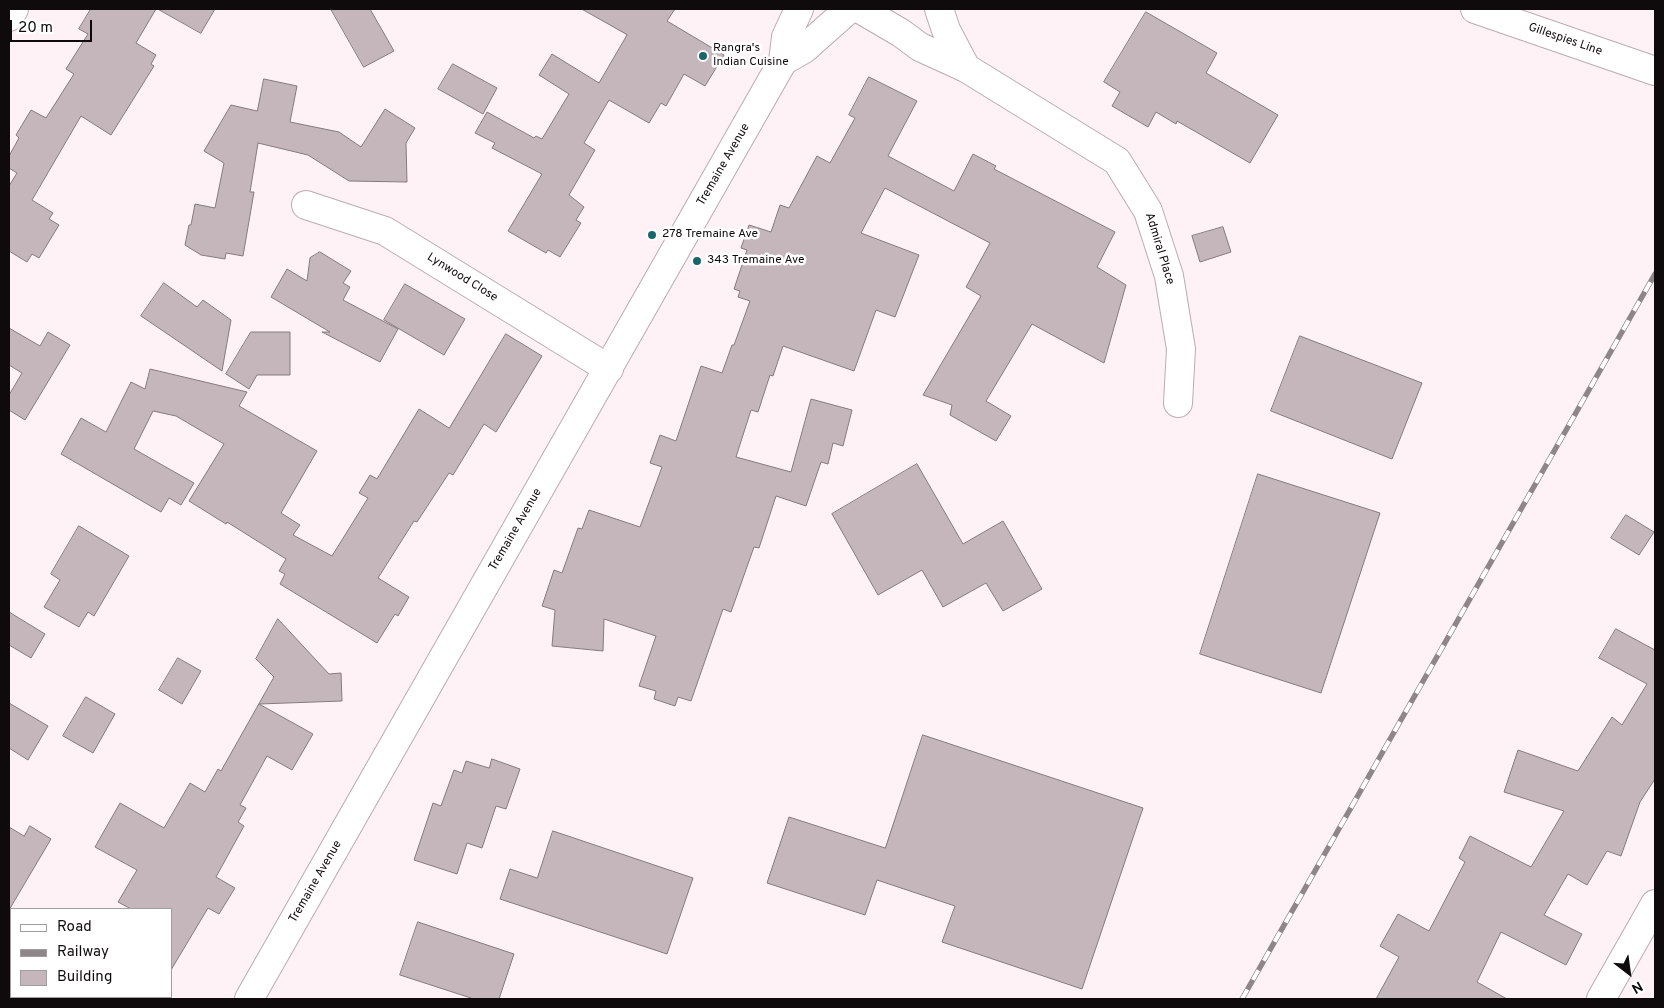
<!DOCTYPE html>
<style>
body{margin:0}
#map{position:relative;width:1664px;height:1008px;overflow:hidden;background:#fef2f6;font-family:Overpass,sans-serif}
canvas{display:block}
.frame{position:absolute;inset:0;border:10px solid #0f0a0c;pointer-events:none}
.legend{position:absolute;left:10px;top:908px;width:162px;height:90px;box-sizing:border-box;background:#fff;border:1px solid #9f9d9e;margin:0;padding:6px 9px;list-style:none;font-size:15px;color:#0f0a0c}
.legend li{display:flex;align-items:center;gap:10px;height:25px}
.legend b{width:25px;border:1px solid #9f9d9e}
.north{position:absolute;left:1604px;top:948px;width:50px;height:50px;-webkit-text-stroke:4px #fff;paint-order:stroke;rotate:150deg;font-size:14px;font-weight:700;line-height:20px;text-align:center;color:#0f0a0c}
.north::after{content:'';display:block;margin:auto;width:18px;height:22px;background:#0f0a0c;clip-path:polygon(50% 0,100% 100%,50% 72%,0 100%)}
.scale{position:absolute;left:10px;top:20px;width:82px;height:22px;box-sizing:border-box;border:2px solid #0f0a0c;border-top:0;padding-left:6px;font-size:15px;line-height:18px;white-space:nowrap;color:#0f0a0c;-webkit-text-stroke:4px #fff;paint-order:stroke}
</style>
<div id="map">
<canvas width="1664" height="1008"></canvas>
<div class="frame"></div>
<ul class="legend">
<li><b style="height:6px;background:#fff"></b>Road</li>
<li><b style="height:6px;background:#8f8689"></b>Railway</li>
<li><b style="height:14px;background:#c4b6bb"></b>Building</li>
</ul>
<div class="north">N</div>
<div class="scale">20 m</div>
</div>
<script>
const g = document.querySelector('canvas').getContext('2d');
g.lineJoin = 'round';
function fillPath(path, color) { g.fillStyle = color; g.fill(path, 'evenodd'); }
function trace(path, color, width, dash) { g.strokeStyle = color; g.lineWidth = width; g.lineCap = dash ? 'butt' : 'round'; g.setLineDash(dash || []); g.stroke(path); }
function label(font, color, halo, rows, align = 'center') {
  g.font = font + ' Overpass,sans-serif'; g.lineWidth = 5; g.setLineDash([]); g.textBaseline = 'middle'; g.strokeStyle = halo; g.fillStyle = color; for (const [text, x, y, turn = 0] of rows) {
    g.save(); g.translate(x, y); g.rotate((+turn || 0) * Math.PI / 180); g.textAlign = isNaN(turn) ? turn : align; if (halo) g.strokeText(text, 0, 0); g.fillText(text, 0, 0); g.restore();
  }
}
const building = new Path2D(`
 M91,9h65l-20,34 20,12 -5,9 3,2 -43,69 -30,-19 -49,84 21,13 -4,6 10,6 -20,33 -7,-4 -5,8 -18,-11v-65l8,-13 -8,-5v-12l10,-18 -3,-3 15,-25 15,8 28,-44 -8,-5 22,-35 -9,-5z
 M158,9h57l-14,24z
 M331,9h39l24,42 -30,16z
 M582,9h93l-8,12 57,34 -19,31 -21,-12 -18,32 -5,-3 -12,20 -40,-23 -25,43 11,7 -26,45 15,12 -8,13 5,3 -21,34 -12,-7 -2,3 -38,-22 34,-57 -50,-26 3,-5 -20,-10 12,-21 47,26 2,-2 6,3 27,-45 -30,-19 13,-21 47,29 28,-48z
 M1146,12l71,41 -11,20 72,42 -28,48 -73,-42 -1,3 -20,-12 -8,15 -36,-21 8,-14 -16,-10z
 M453,64l44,24 -14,26 -45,-25z
 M869,77l48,24 -29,55 66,35 19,-37 23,12 -2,3 121,63 -18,35 29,18 -22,78 -72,-39 -46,77 25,15 -15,25 -46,-26 2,-10 -29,-10 58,-99 -15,-9 24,-44 -105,-55 -24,45 58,22 -24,62 -19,-7 -22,61 -71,-25 -10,30 -3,-1 -12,37 -7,-2 -15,47 55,15 20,-73 41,11 -9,36 -10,-3 -5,21 -7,-2 -15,44 -30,-10 -17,52 -5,-1 -23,65 -8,-3 -32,92 -13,-4 -3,9 -21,-7 2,-8 -17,-5 17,-50 -52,-17 -1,32 -51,-5 3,-36 -13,-4 12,-36 8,3 16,-45 4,1 7,-19 51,17 22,-60 -12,-4 10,-28 16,6 25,-75 21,7 10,-28h2l16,-44 -12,-4 2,-6 -6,-2 13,-39 -6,-2 8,-23 22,7 9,-27 9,3 28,-52 13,7 25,-45 -6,-3z
 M264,79l33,7 -7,36 49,10 22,15 24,-38 30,19 -9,15 1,39 -58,-1 -41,-26 -50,-12 -8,49h4l-11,64 -17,-3 -1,6 -24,-4 -16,-10 4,-20h2l4,-21 20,4 9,-45 -20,-12 27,-46 26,6z
 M1223,227l8,25 -31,10 -8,-26z
 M320,252l31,19 -8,12 7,4 -7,13 55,29 -18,33 -58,-30h8l-59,-35 16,-28 20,12 3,-23z
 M164,283l33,24 6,-7 28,20 -9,51 -81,-55z
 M405,284l60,35 -21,36 -60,-35z
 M9,328l31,18 8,-14 22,13 -45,75 -16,-10v-15l13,-22 -13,-8z
 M251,332h39v43h-33l-8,14 -23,-15z
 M506,334l36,22 -46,76 -12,-8 -31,51 -4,-2 -32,49 -3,-1 -36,57 31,19 -11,19 -3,-2 -18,29 -97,-59 5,-10 -6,-3 7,-12 -59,-37 -1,2 -37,-23 35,-57 -48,-28 -23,-5 -19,38 60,34 -13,22 -12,-7 -8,14 -100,-58 20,-36 25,14 25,-50 14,7 5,-20 97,23 -8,14 78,45 -36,62 19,12 -7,10 39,21 36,-58 -9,-5 11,-18 7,4 42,-70 30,19z
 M1300,336l122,47 -30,76 -121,-48z
 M917,464l46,80 40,-23 39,68 -39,22 -17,-28 -43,24 -21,-37 -44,25 -46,-81z
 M1258,474l122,39 -59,180 -121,-39z
 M1626,515l28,17 -15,23 -28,-17z
 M79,526l50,30 -35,60 -6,-4 -9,15 -35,-20 16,-27 -9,-6z
 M9,612l36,22 -14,24 -22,-13z
 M278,619l51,55 12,-1 1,28 -83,3 54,30 -21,36 -25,-14 -27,49 6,3 -8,14 6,4 -28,51 19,11 -16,26 -11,-6 -37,62v-61h-40l-13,-7 19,-32 -42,-23 25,-44 44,25 26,-45 15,9 13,-23 3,2 53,-94 -18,-18z
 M1616,629l39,21v129l-15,23 -19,54 -14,-5 -20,34 -19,-11 -24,41 38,19 -16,31 -65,-33 -24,50 30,17h-131l23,-42 -19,-11 18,-32 31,17 36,-69 -6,-4 11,-22 61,31 33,-56 -60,-19 14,-42 60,21 34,-54 10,8 25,-41 -48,-26z
 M178,658l23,13 -19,33 -23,-14z
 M86,697l29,17 -22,39 -30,-17z
 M9,703l39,23 -20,34 -19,-12z
 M923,735l220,73 -61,181 -140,-47 13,-36 -78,-26 -12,35 -98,-32 22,-66 96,31z
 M492,759l28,10 -14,40 -10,-3 -14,42 -15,-5 -10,31 -43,-14 19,-57 8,3 13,-36 8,3 4,-12 23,7z
 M30,826l21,13 -42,71v-83l15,9z
 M553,831l140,47 -26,76 -167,-55 10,-30 27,9z
 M418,922l96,32 -15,45h-25l-74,-24z`);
const minor = new Path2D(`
 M860,9l41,24 19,14 46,21 151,93 31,50 21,65 12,73 -3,54
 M939,9l7,21 20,38
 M1475,9l180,62
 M9,17l5,-8
 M306,205l79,26 224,138
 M1601,999l54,-95`);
const major = new Path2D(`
 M783,61l21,-12 45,-40
 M249,999l534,-938 3,-24 13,-28`);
const rail = new Path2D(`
 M1242,999l413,-725`);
const markers = [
 [703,56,5,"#18666c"],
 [652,235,5,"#18666c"],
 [697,261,5,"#18666c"]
];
const streetNames = [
 ["Gillespies Line",1565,40,19],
 ["Tremaine Avenue",724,165,-60],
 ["Admiral Place",1159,249,73],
 ["Lynwood Close",462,278,32],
 ["Tremaine Avenue",516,530,-60],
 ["Tremaine Avenue",316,882,-60]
];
const poiNames = [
 ["Rangra's",713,49],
 ["Indian Cuisine",713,63],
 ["278 Tremaine Ave",662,235],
 ["343 Tremaine Ave",707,261]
];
fillPath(building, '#c4b6bb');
trace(building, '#877a7f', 1);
trace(minor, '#baacb1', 30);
trace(major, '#baacb1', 30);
trace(minor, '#fff', 28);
trace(major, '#fff', 28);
trace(rail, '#8f8689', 5.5);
trace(rail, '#fff', 4, [11]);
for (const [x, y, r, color] of markers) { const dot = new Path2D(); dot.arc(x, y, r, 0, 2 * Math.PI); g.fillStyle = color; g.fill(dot); trace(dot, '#fff', 2); }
label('12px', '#0f0a0c', '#fff', streetNames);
label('12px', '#0f0a0c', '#fff', poiNames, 'left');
</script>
